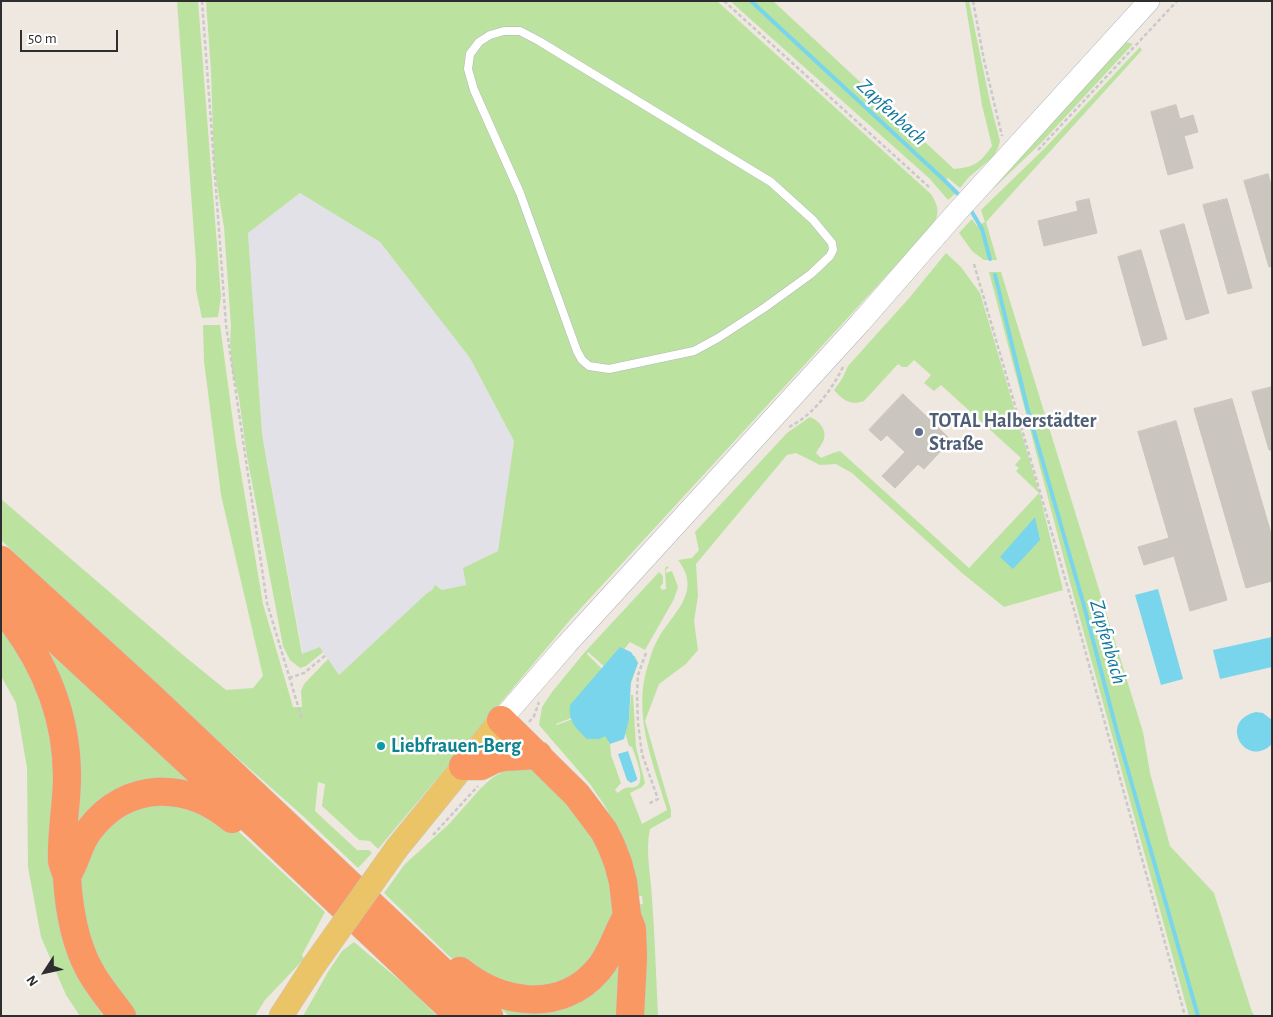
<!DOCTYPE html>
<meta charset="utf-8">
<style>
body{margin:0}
#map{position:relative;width:1273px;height:1017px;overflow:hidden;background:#eee8e1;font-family:"Alegreya Sans",sans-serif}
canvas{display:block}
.frame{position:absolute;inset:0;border:2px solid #2e2e2e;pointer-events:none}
.north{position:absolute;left:20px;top:947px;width:50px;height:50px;-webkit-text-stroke:4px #fff;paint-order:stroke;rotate:235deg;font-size:14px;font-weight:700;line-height:20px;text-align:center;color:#2e2e2e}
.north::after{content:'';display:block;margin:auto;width:18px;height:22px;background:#2e2e2e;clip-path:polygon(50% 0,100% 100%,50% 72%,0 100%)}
.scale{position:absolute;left:20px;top:30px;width:98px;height:22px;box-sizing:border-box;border:2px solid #2e2e2e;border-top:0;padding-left:6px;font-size:15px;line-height:18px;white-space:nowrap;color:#2e2e2e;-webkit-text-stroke:4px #fff;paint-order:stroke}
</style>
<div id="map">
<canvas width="1273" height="1017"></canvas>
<div class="frame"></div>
<div class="north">N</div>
<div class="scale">50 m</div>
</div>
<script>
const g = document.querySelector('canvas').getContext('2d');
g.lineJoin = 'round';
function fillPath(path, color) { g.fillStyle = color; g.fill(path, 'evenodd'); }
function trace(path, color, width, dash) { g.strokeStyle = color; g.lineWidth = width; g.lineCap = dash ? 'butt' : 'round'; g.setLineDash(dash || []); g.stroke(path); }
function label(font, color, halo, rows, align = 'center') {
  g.font = font + ' "Alegreya Sans",sans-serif'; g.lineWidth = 5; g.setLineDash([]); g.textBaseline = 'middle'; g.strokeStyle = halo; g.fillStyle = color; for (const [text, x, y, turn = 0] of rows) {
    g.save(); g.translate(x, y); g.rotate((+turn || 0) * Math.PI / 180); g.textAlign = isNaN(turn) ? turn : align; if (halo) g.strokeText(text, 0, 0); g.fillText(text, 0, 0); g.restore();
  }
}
const industrial = new Path2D(`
 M300,193l80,49 90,116 44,83 -16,110 -35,17 3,17 -24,6 -7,-5 -3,4 -6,4 -88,82 -18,-29 -17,7 -41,-220 -14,-201z`);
const green = new Path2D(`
 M177,1h21l23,296 -3,20 -16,1 -6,-28v-28z
 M206,1h511l214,193c7,12 9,17 3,30l-364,396 -192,229 -8,-8 -11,-1 -37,-34 3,-22 -7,-2 -3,29 42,39h12l3,3 -14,15 -55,-52 -148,-131 -154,-145v-41l182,156 43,35 27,-2 10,-12 -42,-181 -17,-134 -1,-36h17l15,112 28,167 30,103h9l-1,-16 3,-7 24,-25 11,16 87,-81 6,-4 3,-5 7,5 24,-5 -3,-17 35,-17 16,-110 -44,-83 -90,-116 -80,-49 -52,40 14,201 5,29 35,191 18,-7 3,5 -17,14 -6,2 -10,-8 -7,-14 -36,-190 -8,-58 -7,-28 -2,-28 1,-16 -7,-99 -10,-60 -3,-97z
 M730,1h43l181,168c21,-2 26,-6 38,-23l-10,-41 -17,-104h4l21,101 10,39 -2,7 -4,8 -25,21 -9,11 -12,-10 -4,3 12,12 -8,7 -18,-21z
 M1123,41l10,3 -92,99 -49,47z
 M1140,47l2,3 -156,172 11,38h-13l-12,-9 -13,-18 13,-14 5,7 8,-4 -4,-12 64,-62z
 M946,253l15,14 19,26 59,199 24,98 -59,17 -42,-34 -110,-100 -16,-9 -16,1 -24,-12 -9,2 -91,109 2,32 -4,25 4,29 -12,14 -27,20 -14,37 26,89v7l-21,12c-5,21 1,48 2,70 3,39 4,78 6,117h-21v-111l6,-1 -1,-8h-8l-15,-63 -14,-27 -15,-22 -51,-59 3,-18 10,-15 32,-39 75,-81 4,4v7l-3,4 2,3 4,-1 -1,-21 2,-2 2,2 -3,1v4l6,-2 6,16 -4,12 -29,51 -15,-8 -10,12 15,2 3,7 -11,32 2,24 2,-24h2l3,52 9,36 -3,4 -12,6 12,31 25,-14c-14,-48 -36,-98 -18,-148 2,-9 6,-18 10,-25 16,-26 43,-46 19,-77l14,-2 7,-8 -4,-18 92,-99 23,-16c8,3 17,12 14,22 -1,4 -6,10 -8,14l5,5 12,-5 7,-2 129,117 70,-75 -23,-22 3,-3 -4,-3 6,-7 -80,-73 -7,6 -10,-8 7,-8 -17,-15 -7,7h-5l-4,-3 -34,37c-14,5 -21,-1 -30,-11l8,-11 6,-13 62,-69zM588,652l18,16 23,78 3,1c3,8 14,34 5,39 -8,4 -9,-2 -19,7l-3,-3 6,-7 -10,-28 -1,-11 -4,-13 -20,-17 -29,11 -1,-1 18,-7 29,-47 -16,-16z
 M989,272h12l142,460 7,41 20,73 44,47 38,119 3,4h-66l-118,-430z
 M1,617l47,81 34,283 21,35h-23l-14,-21 -25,-58 -13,-70 -1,-99 -11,-65 -15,-27z
 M43,645l155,144 -34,-4 -92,63z
 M509,763l27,7 13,10 44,55 13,27 9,57 -17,42 -49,31 -75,-17 -24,-18 -66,-64 21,-29 44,-40 32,-36 11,-10 14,-8z
 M183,800l55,31 87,81 -23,43 2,4 -39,41 -10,16h-118l-18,-20 -19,-31 -17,-44 -5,-35 13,-49 37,-32z
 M624,937v79h-115l-12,-11 49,1z
 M354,942l56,47 27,27h-134l25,-44 14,-21z`);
const water = new Path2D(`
 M1035,517l5,23 -27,29 -13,-12z
 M1158,589l25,90 -22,6 -26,-90z
 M1272,637v30l-52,12 -7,-29z
 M620,647l11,5 7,11 -7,18 -2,38 -5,20 -14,5 -5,-8 -6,3h-12c-11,-11 -19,-17 -17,-34z
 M1256,712l7,1 9,7v24c-26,26 -55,-23 -16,-32z
 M628,751l9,27v2l-6,3 -4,-3 -9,-26z`);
const stream = new Path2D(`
 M751,1l192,178 19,19
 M969,207l13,22 8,30
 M995,275l32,132 56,195 34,130 81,284`);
const building = new Path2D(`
 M1176,105l4,14 13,-4 5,17 -14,4 9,32 -25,7 -17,-63z
 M1268,174l4,14v78l-3,1 -25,-86z
 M1089,199l8,34 -53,13 -6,-25 40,-10 -2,-9z
 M1227,199l25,89 -24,6 -25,-89z
 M1184,224l25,89 -23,7 -26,-89z
 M1141,250l26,89 -24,7 -25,-89z
 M1272,387v63h-3l-17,-58z
 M903,394l48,46 -27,29 -6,-5 -23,24 -13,-12 23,-24 -18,-17 -6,6 -12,-11z
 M1232,399l40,138v44l-26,7 -52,-179z
 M1176,421l51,179 -37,11 -16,-55 -30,9 -6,-18 31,-9 -31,-106z`);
const path = new Path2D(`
 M202,1l24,324 41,278 35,116
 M724,1l205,186
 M973,1l11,59 18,76
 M1038,150l139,-149
 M974,264l97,335 114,417
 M789,427c24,-12 42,-36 54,-60
 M646,653l-8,22 -1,19 1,29 4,31 16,45 -10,5
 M289,678l15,-5 22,-18
 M529,722l5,-6 5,-14
 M433,835l45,-49`);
const lane = new Path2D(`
 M504,31h16l19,10 232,141 42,38 19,23 1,7 -3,6 -19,18 -47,34 -46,30 -24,13 -85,18 -20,-3 -7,-6 -5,-9 -57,-158 -46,-103 -6,-21 2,-15 9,-12 11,-7z`);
const secondary = new Path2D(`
 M501,720l66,-76 293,-321 96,-110 193,-212`);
const primary = new Path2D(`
 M397,848l104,-128
 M281,1016l33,-51`);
const highway = new Path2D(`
 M1,560l149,136 339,320
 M1,588l262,243 196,185
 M1,607c41,49 66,105 66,170 0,27 -6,55 -5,83 0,6 5,12 5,18 2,32 7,63 22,91 9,17 22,32 33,47
 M501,720l76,75 27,36 7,14 7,18 5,19 4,34 5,13 1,28 -3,59
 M463,766h18l14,-7 9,-2 34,-2
 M68,874c9,-15 11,-32 22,-45 37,-48 97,-48 142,-10
 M460,971c41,33 100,43 138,-1 14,-16 18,-36 29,-54`);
const primaryBridge = new Path2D(`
 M314,965l83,-117`);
const markers = [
 [919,432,5,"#5c6f8a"],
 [381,746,5,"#0f9aa8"]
];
const serviceNames = [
 ["TOTAL Halberstädter",929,421],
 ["Straße",929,444]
];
const cultureNames = [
 ["Liebfrauen-Berg",391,746]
];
const waterNames = [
 ["Zapfenbach",892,112,43],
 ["Zapfenbach",1108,642,74]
];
fillPath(industrial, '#e2e1e8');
fillPath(green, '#bce2a0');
fillPath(water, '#79d5eb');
trace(stream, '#79d5eb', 4);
fillPath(building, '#cac6bf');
trace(building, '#cac3ba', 1);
trace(lane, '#b4b8c0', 9);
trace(secondary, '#b4b8c0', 22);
trace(primary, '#c9c9c9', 25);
trace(highway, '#c9c9c9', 29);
trace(path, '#c9c9c9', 2.5, [4, 2.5]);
trace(lane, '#fff', 8);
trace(secondary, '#fff', 21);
trace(primary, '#ecc468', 24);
trace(highway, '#f99862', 28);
trace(primaryBridge, '#c9c9c9', 25, []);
trace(primaryBridge, '#ecc468', 24);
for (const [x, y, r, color] of markers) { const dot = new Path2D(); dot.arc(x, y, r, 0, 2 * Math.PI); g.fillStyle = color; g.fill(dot); trace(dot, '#fff', 2); }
label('bold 20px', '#4e5e75', '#fff', serviceNames, 'left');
label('bold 20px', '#0d838f', '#fff', cultureNames, 'left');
label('italic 21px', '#13789d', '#fff', waterNames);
</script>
